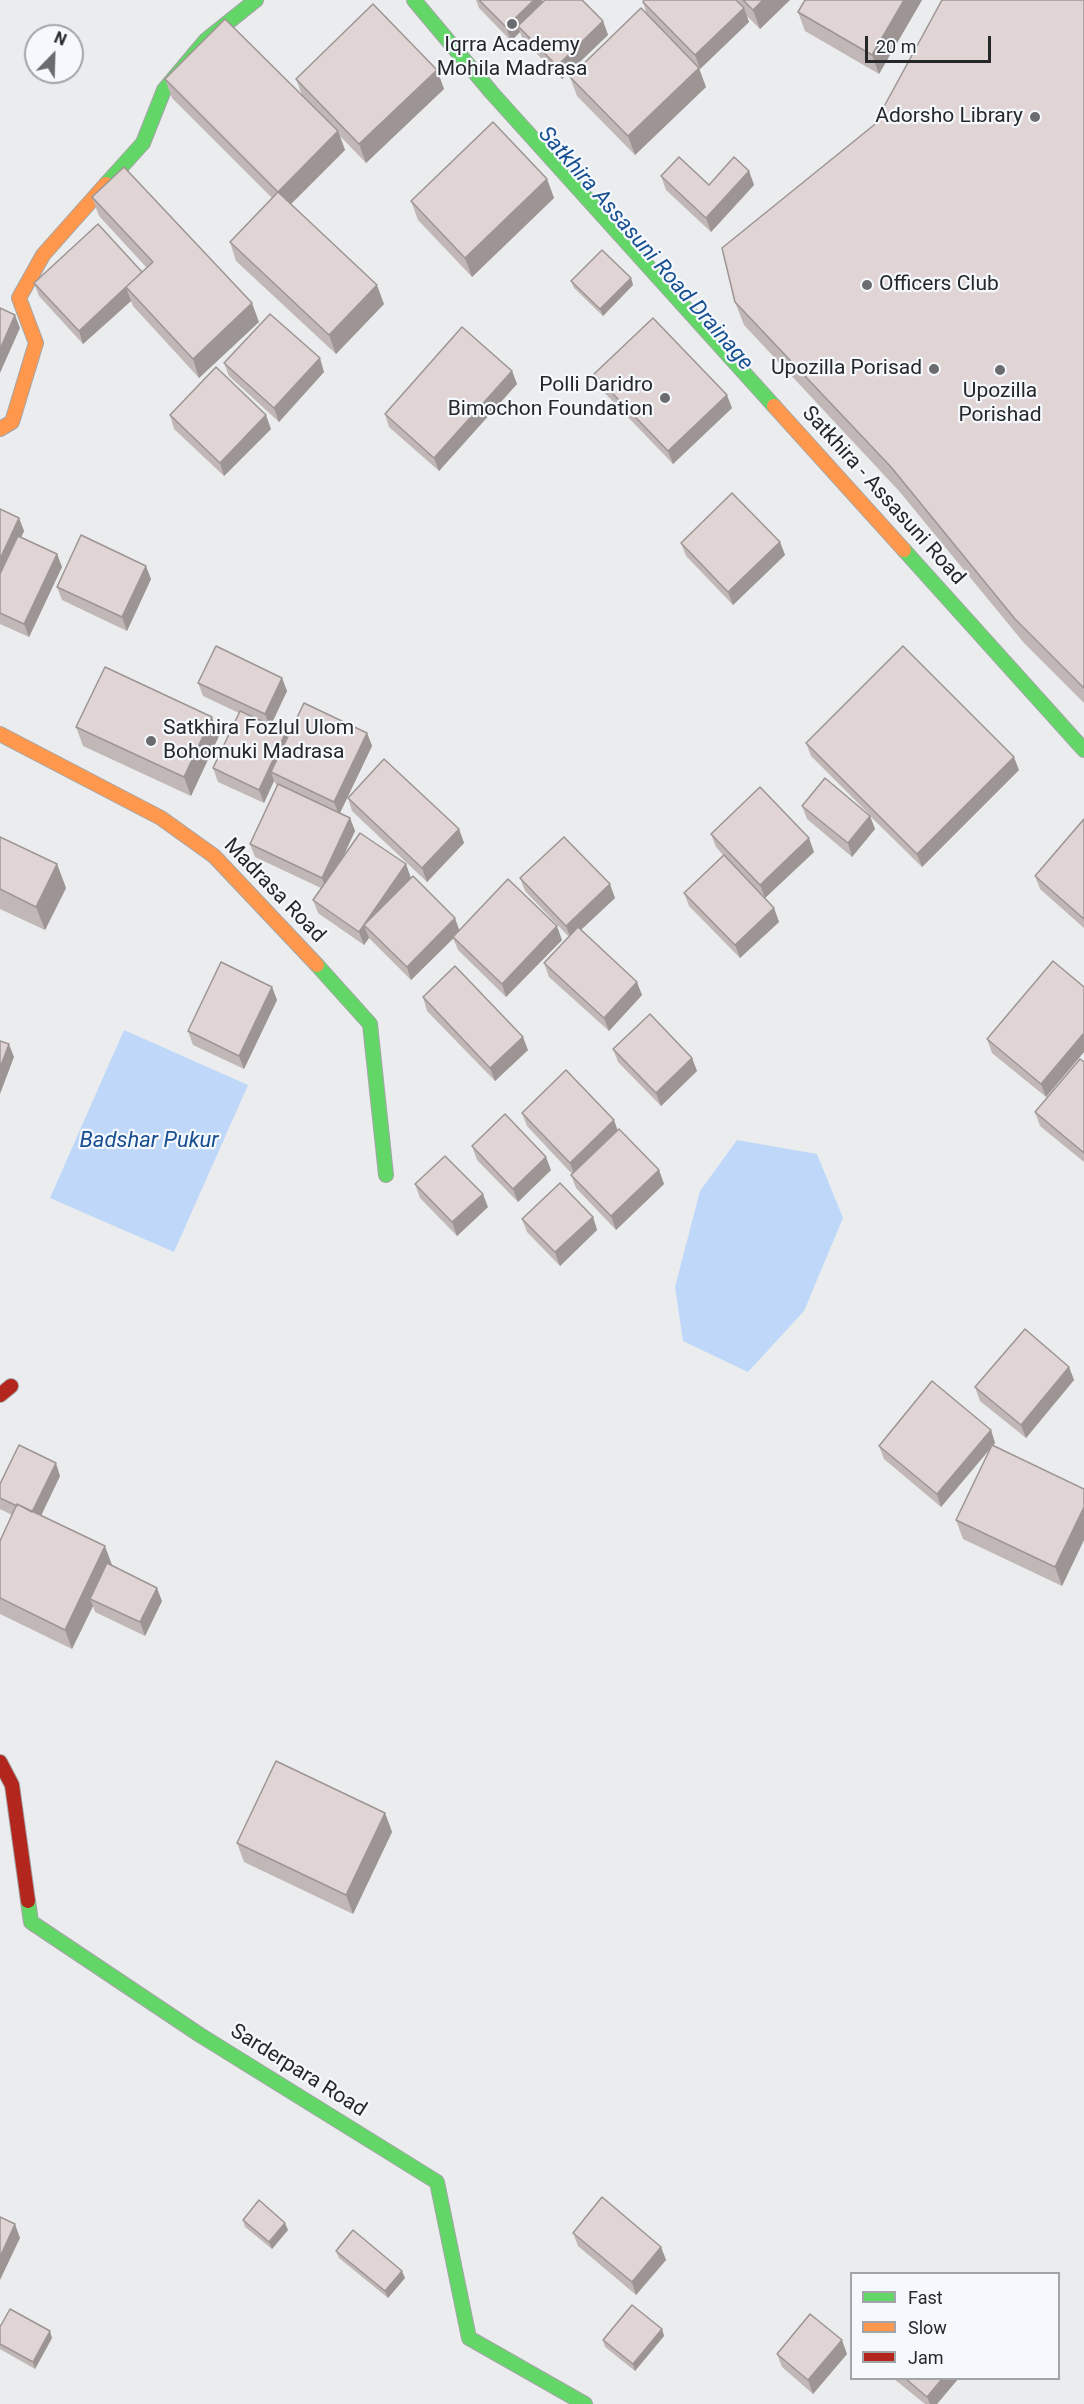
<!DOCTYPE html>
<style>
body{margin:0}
#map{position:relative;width:1084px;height:2404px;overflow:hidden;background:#eaecee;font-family:Roboto,sans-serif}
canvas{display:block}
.legend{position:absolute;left:850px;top:2272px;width:210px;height:108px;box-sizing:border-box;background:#f5f9fd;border:2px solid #a2a5a8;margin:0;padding:8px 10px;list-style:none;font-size:18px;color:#262729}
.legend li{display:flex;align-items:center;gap:12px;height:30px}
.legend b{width:30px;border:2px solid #a2a5a8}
.north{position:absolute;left:24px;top:24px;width:60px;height:60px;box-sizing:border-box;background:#f5f9fd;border:2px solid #a2a5a8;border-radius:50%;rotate:23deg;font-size:16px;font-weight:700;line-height:24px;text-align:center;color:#262729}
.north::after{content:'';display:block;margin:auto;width:21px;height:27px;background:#6b6c6e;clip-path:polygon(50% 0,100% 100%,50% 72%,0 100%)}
.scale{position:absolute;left:865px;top:36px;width:126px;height:27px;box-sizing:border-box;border:3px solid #262729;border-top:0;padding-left:8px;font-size:18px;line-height:21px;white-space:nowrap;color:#262729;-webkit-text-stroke:4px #f5f9fd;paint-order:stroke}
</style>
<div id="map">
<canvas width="1084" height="2404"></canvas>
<ul class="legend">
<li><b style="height:8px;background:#63d668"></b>Fast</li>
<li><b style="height:8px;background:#ff974d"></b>Slow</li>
<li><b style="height:8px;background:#b3261e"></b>Jam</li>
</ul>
<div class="north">N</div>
<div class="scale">20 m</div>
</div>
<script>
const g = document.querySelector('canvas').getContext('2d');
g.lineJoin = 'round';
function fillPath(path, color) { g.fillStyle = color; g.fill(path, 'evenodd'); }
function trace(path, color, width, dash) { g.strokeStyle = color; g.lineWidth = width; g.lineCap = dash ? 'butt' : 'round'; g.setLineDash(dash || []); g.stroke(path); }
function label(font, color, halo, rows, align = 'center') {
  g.font = font + ' Roboto,sans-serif'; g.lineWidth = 4.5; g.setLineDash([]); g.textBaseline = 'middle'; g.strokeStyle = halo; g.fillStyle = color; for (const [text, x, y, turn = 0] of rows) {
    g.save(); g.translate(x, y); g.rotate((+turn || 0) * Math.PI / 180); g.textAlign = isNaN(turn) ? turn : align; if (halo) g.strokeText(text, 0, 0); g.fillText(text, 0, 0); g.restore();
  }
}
const water = new Path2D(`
 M124,1030l124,55 -74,167 -124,-54z
 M737,1140l80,14 26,64 -39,93 -56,61 -65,-31 -8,-54 25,-96z`);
const fast = new Path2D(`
 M414,0l78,93 282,313
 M106,184l37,-41 21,-53 42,-50 50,-40
 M904,550l180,200
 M317,965l53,59 16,151
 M28,1901l3,21 169,113 237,147 32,156 116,66`);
const slow = new Path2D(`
 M774,406l130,144
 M0,429l12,-7 24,-79 -17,-45 24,-43 63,-71
 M0,734l161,84 53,38 103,109`);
const jam = new Path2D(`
 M0,1395l11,-9
 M0,1762l12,23 16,116`);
const wall = new Path2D(`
 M476,0h66l1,2 60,19 5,14 -46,44 -39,-39 -3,-8 -9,9 -32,-33z
 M644,0h146l-30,29 -13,-13 2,6 -49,47 -52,-53 58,71 -71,68 -58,-59 -7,-19 77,-62 -4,-13z
 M805,0h117l-43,74 -74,-43 -7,-19z
 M1084,0v703l-60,-60 -125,-152 -155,-166 -9,-23z
 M437,70l7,19 -78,74 -26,-27 5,14 -54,54 93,100 -48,50 -100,-93 -6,-19 42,-44 -100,-100 -7,-19 137,16 -6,-16z
 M749,171l5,14 -43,47 -45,-42 -5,-14 48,9z
 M547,179l7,19 -82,79 -54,-57 -7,-19z
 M92,197l167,125 -60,56 -66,-72 -2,-5 -48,43 -44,-48 -5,-13 108,-11 5,-4 -48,-52z
 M631,278l2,7 -30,31 -29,-28 -3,-7z
 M224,363l100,9 -45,50 -50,-46z
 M512,371l5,13 -78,87 -50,-44 -4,-13z
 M594,374l138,34 -59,56 -74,-77z
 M170,415l101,14 -47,47 -50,-47z
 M0,509l19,9 5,13 -3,6 36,17 5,13 -33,70 -29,-13z
 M780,542l5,13 -52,50 -47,-49 -5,-13z
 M151,579l-24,52 -65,-31 -5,-13z
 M282,678l5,13 -16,34 17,12 79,-4 5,13 -32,67 10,5 5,13 -12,26 68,21 -2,2 50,50 103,10 -56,57 -48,-47 -5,-12 -42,42 -42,-42 -5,7 -46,-32 -5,-13 8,-12 -66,-31 -5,-13 27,-58 -3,-5 -10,22 -46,-21 -5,-14 26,-55 -36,-17 -5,-13z
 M76,727l143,9 -28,60 -108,-50z
 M806,743l213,27 -97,97 -52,-51 5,13 -23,28 -45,-38 -5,-13 68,9 -59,-59z
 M348,798l111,31 5,14 -37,39 -75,-71z
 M1084,819v109l-44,-39 -5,-13z
 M711,834l103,18 -49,46 9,10 5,14 -39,36 -51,-52 -5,-13 39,-38 -7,-8z
 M0,837l57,27 9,24 -21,42 -45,-21z
 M520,878l95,20 -34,32 61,65 -33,36 -60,-54 -5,-14 25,-26 -44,-46z
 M272,987l5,13 -33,69 -51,-24 -5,-14z
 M1084,987v65l-38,45 -54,-44 -5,-14z
 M423,997l105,53 -33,31 -68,-70z
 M613,1049l79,9 5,13 -36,35 -43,-44z
 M1084,1062v100l-44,-36 -5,-14z
 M522,1113l95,17 42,40 5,14 -48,46 -40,-42 -5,-13 1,-1 -45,-48z
 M472,1146l79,24 -33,32 -41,-42z
 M415,1184l73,23 -31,29 -37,-38z
 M593,1217l4,13 -37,36 -33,-34 -5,-13z
 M1069,1367l5,13 -48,58 -46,-37 -5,-14z
 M991,1430l4,13 -2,3 91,43v51l-22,46 -99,-47 -7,-19 34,-71 -49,58 -57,-48 -5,-13z
 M60,1476l-19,40 121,85 -17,35 -50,-24 -2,-6 -21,43 -72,-35v-73l12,-26 -12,-6v-25z
 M385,1813l7,19 -39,82 -109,-52 -7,-19z
 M243,2220l45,10 -16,19 -27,-22z
 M573,2233l88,14 5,13 -30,35 -58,-49z
 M336,2251l69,27 -17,20 -49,-40z
 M0,2327l52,11 -17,31 -35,-20z
 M662,2329l2,7 -29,35 -30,-24 -2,-7z
 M777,2354h70l-34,40 -31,-27z
 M894,2379h64l-21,25h-12z`);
const shadedWall = new Path2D(`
 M534,0h8l3,7 -27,19 2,6 -9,9 -5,-14z
 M763,0h27l-30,29 -7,-19z
 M904,0h18l-43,74 -7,-19z
 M744,8l5,14 -49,47 -5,-14z
 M603,21l5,14 -46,44 -5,-13z
 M699,68l7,19 -71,68 -7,-19z
 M437,70l7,19 -78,74 -7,-19z
 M338,131l7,19 -61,61 -6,-19z
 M749,171l5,14 -43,47 -5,-14z
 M547,179l7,19 -82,79 -7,-19z
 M631,278l2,7 -30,31 -3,-7z
 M377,285l7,19 -48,50 -7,-19z
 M126,287l5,14 -48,43 -4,-13z
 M252,303l7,19 -60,56 -6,-19z
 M15,315l5,13 -20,45v-24z
 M320,358l4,14 -45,50 -5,-14z
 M512,371l5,13 -78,87 -5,-13z
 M727,395l5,13 -59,56 -5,-13z
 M266,415l5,14 -47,47 -4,-13z
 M19,518l5,13 -24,52v-24z
 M780,542l5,13 -52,50 -5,-13z
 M57,554l5,13 -33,70 -5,-13z
 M146,566l5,13 -24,52 -5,-14z
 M282,678l5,13 -17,36 -5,-13z
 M212,717l7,19 -28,60 -7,-19z
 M286,732l5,13 -20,27 3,9 -10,22 -5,-13z
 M367,733l5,13 -33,69 -5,-13z
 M1014,757l5,13 -97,97 -5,-13z
 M870,816l5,13 -23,28 -4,-14z
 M350,818l5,13 -28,60 -5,-13z
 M459,829l5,14 -37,39 -5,-14z
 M809,838l5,14 -49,46 -5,-13z
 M57,864l9,24 -21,42 -9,-23z
 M406,864l5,14 -39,55 -8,-8 5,13 -5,7 -5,-13z
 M610,884l5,14 -44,41 -5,-13z
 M774,908l5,14 -39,36 -5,-13z
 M455,918l5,14 -49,48 -4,-13z
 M557,926l5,14 -56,57 -4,-13z
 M637,982l5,13 -33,36 -5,-13z
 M272,987l5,13 -33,69 -5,-13z
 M1084,1033v19l-38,45 -5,-13z
 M523,1037l5,13 -33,31 -5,-13z
 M9,1044l5,13 -14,37v-26z
 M692,1058l5,13 -36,35 -5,-13z
 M614,1120l5,14 -44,42 -5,-13z
 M546,1157l5,13 -33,32 -5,-13z
 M659,1170l5,14 -48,46 -5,-14z
 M483,1194l5,13 -31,29 -5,-14z
 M593,1217l4,13 -37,36 -5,-14z
 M1069,1367l5,13 -48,58 -5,-13z
 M991,1430l4,13 -54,64 -4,-13z
 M56,1463l4,13 -24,50 -5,-13z
 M1084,1507v33l-22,46 -7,-19z
 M105,1546l7,19 -22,34 3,7 -21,43 -7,-19z
 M157,1588l5,13 -17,35 -5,-14z
 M385,1813l7,19 -39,82 -7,-19z
 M285,2223l3,7 -16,19 -3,-7z
 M15,2224l5,14 -20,42v-23z
 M661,2247l5,13 -30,35 -4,-13z
 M402,2271l3,7 -17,20 -3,-7z
 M662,2329l2,7 -29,35 -2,-7z
 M50,2331l2,7 -17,31 -2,-7z
 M842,2340l5,14 -34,40 -5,-14z
 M942,2379h16l-21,25h-7l-3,-7z`);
const building = new Path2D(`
 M479,0h55l-28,27z
 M545,0h37l21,21 -46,45 -39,-40z
 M644,0h92l8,8 -49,47 -52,-53z
 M743,0h20l-10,10z
 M805,0h99l-32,55 -74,-43z
 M942,0h142v688l-69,-69 -124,-152 -156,-165 -13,-54 152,-123z
 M373,4l64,66 -78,74 -63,-65z
 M641,8l58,60 -71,68 -58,-59z
 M225,19l113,112 -60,61 -113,-113z
 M493,122l54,57 -82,79 -54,-57z
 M679,157l30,28 25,-28 15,14 -43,47 -45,-42z
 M124,167l128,136 -59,56 -67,-72 27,-25 -61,-65z
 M278,192l99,93 -48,50 -99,-93z
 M98,224l44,48 -63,59 -45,-48z
 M602,250l29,28 -31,31 -29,-28z
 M0,308l15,7 -15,34z
 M270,314l50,44 -46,50 -50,-45z
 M653,318l74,77 -59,56 -74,-77z
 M462,327l50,44 -78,87 -49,-44z
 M216,367l50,48 -46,48 -50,-48z
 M732,493l48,49 -52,50 -47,-49z
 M0,509l19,9 -19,41z
 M81,535l65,31 -24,51 -65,-30z
 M18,536l39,18 -33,70 -24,-11v-39z
 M216,646l66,32 -17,36 -67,-31z
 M903,646l111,111 -97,97 -111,-111z
 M105,667l107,50 -28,60 -108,-50z
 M304,703l63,30 -33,69 -63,-30z
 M240,711l46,21 -27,58 -46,-22z
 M384,759l75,70 -37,39 -74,-70z
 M825,778l45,38 -22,27 -46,-37z
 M278,784l72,34 -28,60 -72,-34z
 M760,787l49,51 -49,47 -49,-51z
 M1084,819v100l-49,-43z
 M360,833l46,31 -47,68 -46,-32z
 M0,837l57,27 -21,43 -36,-18z
 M564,837l46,47 -44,42 -46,-48z
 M724,855l50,53 -39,37 -51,-52z
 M413,876l42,42 -48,49 -43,-42z
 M508,879l49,47 -55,58 -49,-47z
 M578,927l59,55 -33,36 -60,-55z
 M1053,961l31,26v46l-43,51 -54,-45z
 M221,962l51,25 -33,69 -51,-25z
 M455,966l68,71 -33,31 -67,-71z
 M650,1014l42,44 -36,35 -43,-44z
 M0,1041l9,3 -9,24z
 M1080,1059l4,3v91l-49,-41z
 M566,1070l48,50 -44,43 -48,-50z
 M505,1114l41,43 -33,32 -41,-43z
 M619,1129l40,41 -48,46 -40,-41z
 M445,1156l38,38 -31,28 -37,-38z
 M560,1183l33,34 -38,35 -33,-33z
 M1025,1329l44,38 -48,58 -46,-38z
 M932,1381l59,49 -54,64 -58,-48z
 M19,1445l37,18 -24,49 -15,-8v2l-17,-8v-14z
 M992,1445l92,44v18l-29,60 -99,-47z
 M17,1504l88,42 -40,84 -65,-32v-57z
 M107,1563l50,25 -17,34 -50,-23z
 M276,1761l109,52 -39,82 -109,-52z
 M602,2197l59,50 -29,35 -59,-49z
 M259,2200l26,23 -16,19 -26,-22z
 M0,2217l15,7 -15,33z
 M353,2230l49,41 -17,20 -49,-40z
 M632,2305l30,24 -29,35 -30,-24z
 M10,2309l40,22 -17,31 -33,-18v-17z
 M810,2314l32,26 -34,40 -31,-26z
 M906,2379h36l-15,18z`);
const markers = [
 [512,24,6,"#6b6c6e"],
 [1035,117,6,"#6b6c6e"],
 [867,285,6,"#6b6c6e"],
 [934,369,6,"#6b6c6e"],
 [1000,370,6,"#6b6c6e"],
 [665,398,6,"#6b6c6e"],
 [151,741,6,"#6b6c6e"]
];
const poiNames = [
 ["Iqrra Academy",512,46,"center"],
 ["Mohila Madrasa",512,70,"center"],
 ["Adorsho Library",1023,117],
 ["Officers Club",879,285,"left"],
 ["Upozilla Porisad",922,369],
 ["Polli Daridro",653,386],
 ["Bimochon Foundation",653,410],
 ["Upozilla",1000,392,"center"],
 ["Porishad",1000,416,"center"],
 ["Satkhira Fozlul Ulom",163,729,"left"],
 ["Bohomuki Madrasa",163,753,"left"]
];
const streetNames = [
 ["Satkhira - Assasuni Road",883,496,48],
 ["Madrasa Road",274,891,46],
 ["Sarderpara Road",298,2071,32]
];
const waterNames = [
 ["Satkhira Assasuni Road Drainage",645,249,49],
 ["Badshar Pukur",149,1141]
];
fillPath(water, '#bfd8f9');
trace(fast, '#a3a4a6', 16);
trace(slow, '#a3a4a6', 16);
trace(jam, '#a3a4a6', 16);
trace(fast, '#63d668', 14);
trace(slow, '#ff974d', 14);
trace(jam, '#b3261e', 14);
fillPath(wall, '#c1b7b6');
fillPath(shadedWall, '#9d9594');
fillPath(building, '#e0d5d4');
trace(building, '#9d9594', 1.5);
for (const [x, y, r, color] of markers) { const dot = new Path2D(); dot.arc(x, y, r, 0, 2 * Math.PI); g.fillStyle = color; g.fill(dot); trace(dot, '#f5f9fd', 2); }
label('21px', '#262729', '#f5f9fd', poiNames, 'right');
label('21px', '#262729', '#f5f9fd', streetNames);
label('italic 22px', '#174f91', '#f5f9fd', waterNames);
</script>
